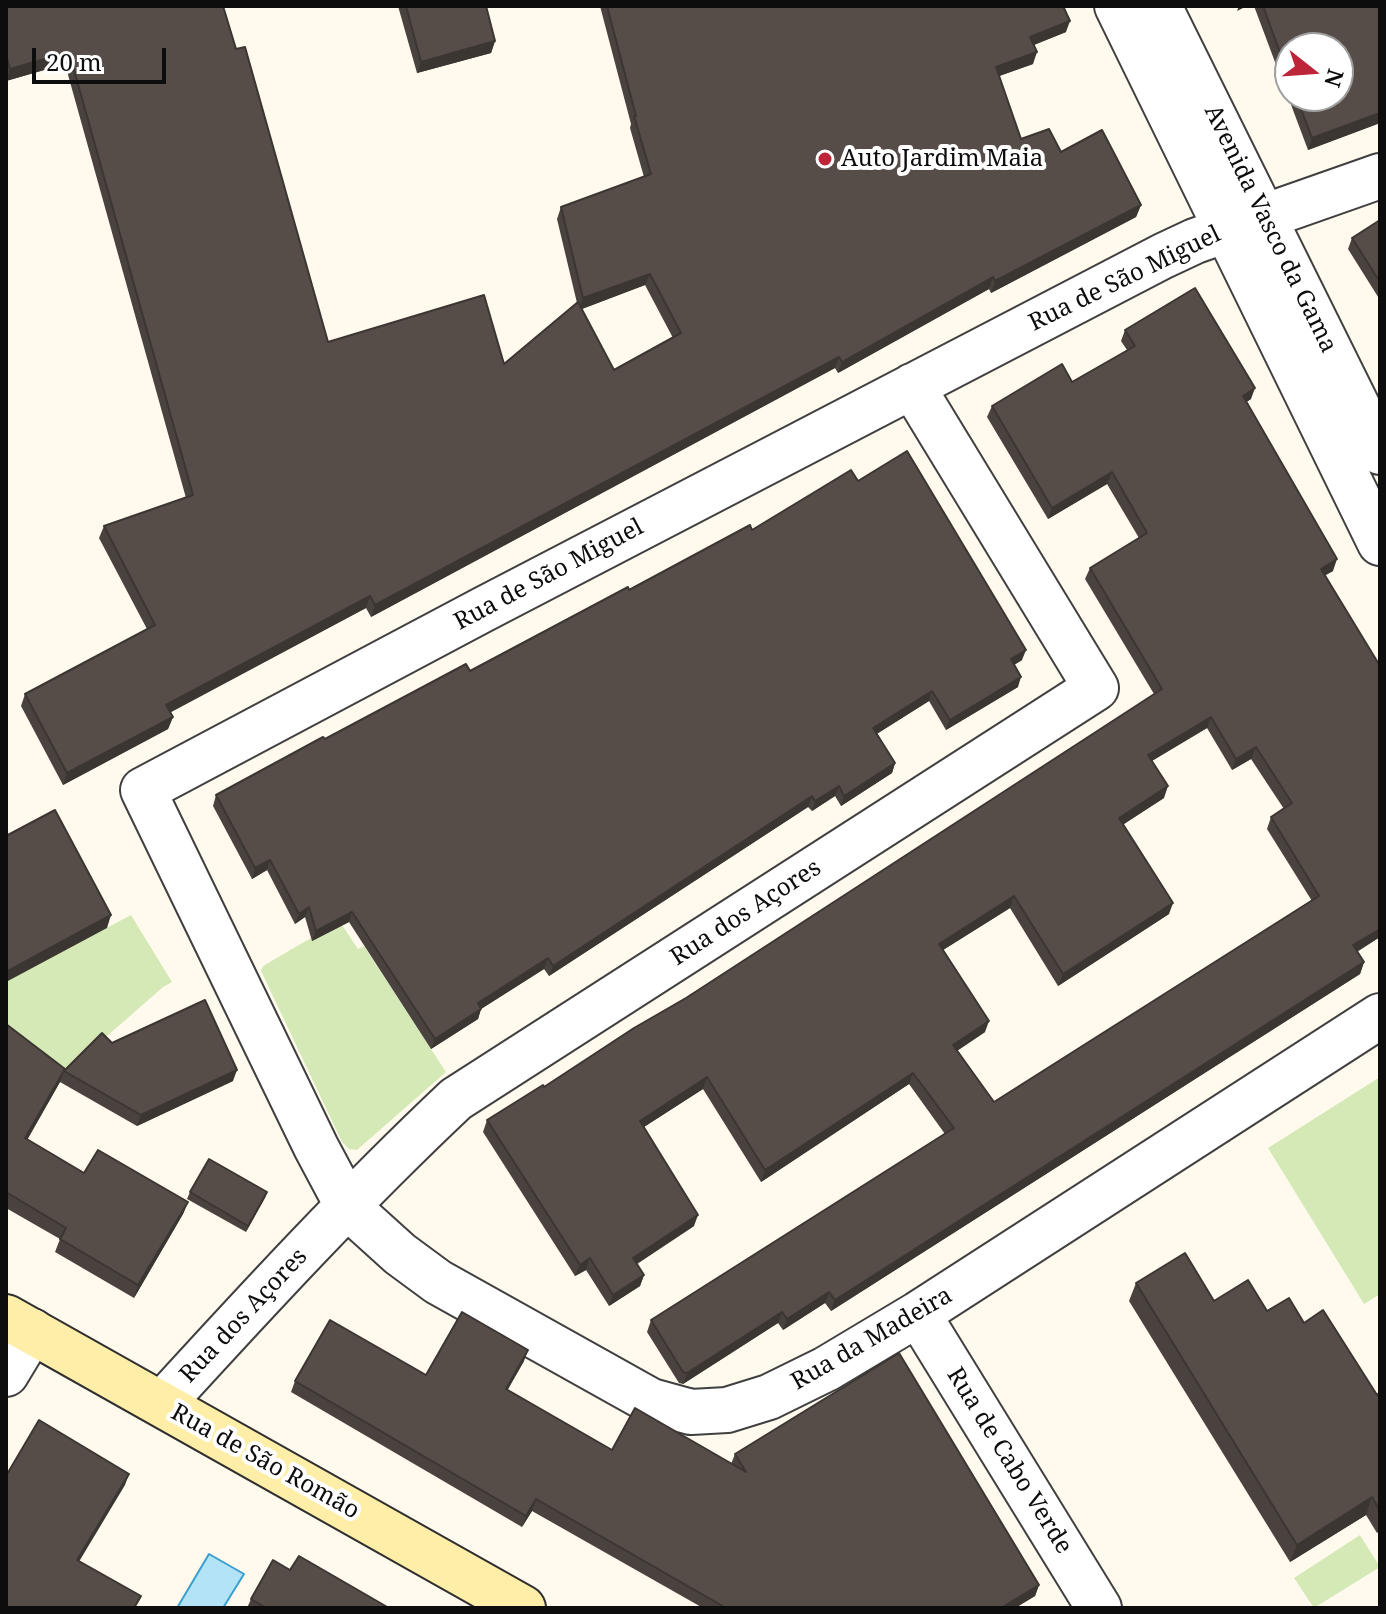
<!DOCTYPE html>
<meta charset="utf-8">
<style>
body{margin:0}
#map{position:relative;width:1386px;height:1614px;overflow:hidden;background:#fffaed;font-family:"Noto Serif",serif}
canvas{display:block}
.frame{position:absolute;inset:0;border:8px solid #0d0d0d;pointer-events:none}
.north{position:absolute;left:1274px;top:32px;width:80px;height:80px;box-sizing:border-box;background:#fff;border:2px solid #9e9e9e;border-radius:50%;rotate:107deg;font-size:22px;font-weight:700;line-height:32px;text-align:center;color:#0d0d0d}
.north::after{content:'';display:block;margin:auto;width:28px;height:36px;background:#bd2539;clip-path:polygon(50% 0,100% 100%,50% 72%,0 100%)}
.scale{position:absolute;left:32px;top:48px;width:134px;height:36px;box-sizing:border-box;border:4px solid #0d0d0d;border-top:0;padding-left:10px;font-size:24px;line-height:28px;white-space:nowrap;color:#0d0d0d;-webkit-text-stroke:6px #fff;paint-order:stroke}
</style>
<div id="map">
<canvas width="1386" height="1614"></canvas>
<div class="frame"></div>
<div class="north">N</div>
<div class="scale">20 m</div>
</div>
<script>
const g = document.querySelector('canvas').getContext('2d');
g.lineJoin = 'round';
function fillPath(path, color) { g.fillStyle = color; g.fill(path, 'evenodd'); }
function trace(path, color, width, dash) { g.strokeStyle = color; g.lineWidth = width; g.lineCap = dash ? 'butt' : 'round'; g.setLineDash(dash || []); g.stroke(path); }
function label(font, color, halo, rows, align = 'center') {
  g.font = font + ' "Noto Serif",serif'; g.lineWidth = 8; g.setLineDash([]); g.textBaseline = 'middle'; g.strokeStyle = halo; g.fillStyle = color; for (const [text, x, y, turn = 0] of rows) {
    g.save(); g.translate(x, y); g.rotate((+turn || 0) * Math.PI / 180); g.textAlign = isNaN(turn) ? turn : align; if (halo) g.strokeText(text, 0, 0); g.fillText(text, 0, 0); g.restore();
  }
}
const green = new Path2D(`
 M131,915l41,67 -9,5 -65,57 -38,38 -54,-43v-58z
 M342,925l16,24 6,-3 82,126 -89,78 -8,-1 -7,-7 -81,-171 2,-5 48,-28 1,2z
 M1380,1077v217l-16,10 -96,-156z
 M1360,1535l20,32 -66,41 -20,-30z`);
const water = new Path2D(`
 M209,1554l35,20 -21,34h-46z`);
const minor = new Path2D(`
 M1117,6l263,537
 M1159,6l221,446
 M1380,176l-185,65 -32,15 -679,353 -341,181 173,357 32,60 52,47 38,28 213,119 40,11 36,-2 42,-13 57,-28 92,-55 462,-298
 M918,1314l181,294
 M6,1374l26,-43
 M162,1404c95,-104 191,-208 294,-305l640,-411 -184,-302`);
const secondary = new Path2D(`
 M6,1317l517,291`);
const wall = new Path2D(`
 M6,6l230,43 92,293 176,22 73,-61 -20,-84 4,-12 83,-30 -14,-49 1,-4 -31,-118h463l3,26 -32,13 -1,19 -34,12 22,63 40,13 80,53 -5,12 -145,76 -2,-4 -151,84 -3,-5 -464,249 -5,-9 -196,104 3,5 -5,12 -105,56 -42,-79 4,-12 122,-65 -48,-91 5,-12 82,-28 -121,-434 -59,17zM645,285l28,53 -59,32 -32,-61z
 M398,6h88l9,35 -4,12 -74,20z
 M1254,6h126v117l-72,27zM1290,48l48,48h-48z
 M1380,220v80l-32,-51 4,-11z
 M1125,330l126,69 -5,3 87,169 -8,4 55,91v271l-23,15 7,10 -4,12 -529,337 -6,-8 -42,27 -5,-7 -95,61 -4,-1 -32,-51 4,-12 294,-186 -36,-50 -148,98 -58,-93 -59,38 50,99 -57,38 7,11 -4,11 -31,20 -23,-36 -11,6 -92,-144 4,-12 57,-33 142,-89 468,-304 -69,-115 5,-11 49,-30 -32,-54 -59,35 -61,-102 5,-11 80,-24 55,-32 -6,-9zM1207,728l25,42 19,-11 33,50 -13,8 -4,12 45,72 -318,201 -37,-51 28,-19 -42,-82 67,-42 48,78 111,-72 -46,-90 41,-26 -12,-37z
 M858,481l164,179 -8,5 4,22 -72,43 -17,-29 -53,33 19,29 -3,10 -51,33 -6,-10 -23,15 -4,-4 -259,169 -5,-7 -63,40 -3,10 -47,30 -82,-127 -37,19 -7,-24 -10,7 -28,-54 -15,9 -39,-73 3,-11 109,-56 145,-68 159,-81 123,-60z
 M6,1024l58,47 48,-28 121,38 -96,45 -77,-44 -33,57 57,34 104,29 -5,12 -49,84 -79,-46 5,-13 -54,-31z
 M190,1192h77l-21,40 -59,-33z
 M1136,1283l131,28 37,12 73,72 3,-3v139l-3,2 -11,-18 -76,47 -161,-261z
 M524,1361l-17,29 105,60 119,14 4,-10 304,131 -4,11 -20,12h-312l-171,-97 -10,16 -231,-135 4,-11 131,-6z
 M290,1570l99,38h-142l4,-9z`);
const shadedWall = new Path2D(`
 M1239,6h8l-10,5z
 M1070,21l-4,11 -40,16 4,-11z
 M495,41l-4,12 -74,20 4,-11z
 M69,52l-4,12 -59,17 4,-12z
 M1037,52l-4,12 -42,15 5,-12z
 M1380,113v10l-72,27 4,-12z
 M1141,205l-5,12 -145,76 4,-12z
 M650,274l-5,11 -66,25 4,-12z
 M993,277l-4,12 -151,84 4,-11z
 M839,357l-4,11 -464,249 4,-12z
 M1255,388l-4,11 -12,8 4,-11z
 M1112,472l-5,12 -59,35 4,-11z
 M1337,559l-4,12 -16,9 4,-11z
 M370,596l-4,12 -204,109 4,-12z
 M1026,650l-4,10 -15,9 4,-10z
 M1021,677l-3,10 -72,43 4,-10z
 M932,691l-3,10 -60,38 4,-11z
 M173,717l-5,12 -105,56 4,-12z
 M1211,717l-4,11 -64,38 5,-11z
 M1256,747l-5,12 -19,11 4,-11z
 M895,763l-3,10 -51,33 3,-10z
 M839,786l-4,10 -23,15 3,-10z
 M1168,786l-4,12 -49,32 4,-12z
 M812,796l-4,11 -259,169 4,-10z
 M270,860l-3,10 -15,9 3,-11z
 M1014,896l-4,12 -75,47 4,-11z
 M1173,903l-4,11 -111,72 5,-12z
 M309,907l-4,10 -10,7 4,-10z
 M352,912l-3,10 -37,19 4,-10z
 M111,915l-4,13 -101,54v-10z
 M1380,929v8l-31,19 4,-11z
 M548,958l-4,11 -63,40 -3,10 -47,30 4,-10 43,-36z
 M1364,962l-4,12 -529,337 4,-11z
 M989,1021l-4,11 -36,24 4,-11z
 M65,1069l-5,13 -39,69 4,-13z
 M237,1070l-4,11 -96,45 4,-11z
 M913,1073l-4,11 -148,98 4,-12z
 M707,1077l-4,12 -67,43 4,-11z
 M267,1192l-2,6 -19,34 2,-6z
 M188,1202l-5,12 -49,84 4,-13z
 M698,1215l-4,11 -65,43 4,-11z
 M590,1258l-4,12 -11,6 5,-11z
 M644,1275l-4,11 -31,20 4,-11z
 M829,1292l-4,11 -42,27 4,-11z
 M782,1312l-4,11 -95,61 4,-11z
 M528,1350l-4,11 -22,39 4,-11z
 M129,1474l-4,11 -51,85 3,-10z
 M1372,1497l-6,18 -76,47 7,-17z
 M536,1499l-4,12 -10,16 4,-11z
 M1039,1585l-4,11 -20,12h-14z`);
const building = new Path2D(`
 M6,6h217l13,43 9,-2 83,295 156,-47 20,69 74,-62 36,68 67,-37 -31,-59 -67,24 -22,-91 90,-33 -17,-58h2l-29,-110h456l7,15 -40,16 7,15 -41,15 25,72 28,-10 12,23 41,-22 39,75 -146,76 -2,-4 -151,85 -3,-5 -464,248 -5,-9 -204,109 7,12 -106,56 -42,-79 130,-69 -51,-99 89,-31 -124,-443 -59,17 -4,-14z
 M406,6h80l9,35 -74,21z
 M1263,6h117v107l-68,25 -16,-42h42v-48h-48v32z
 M1380,220v62l-28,-44z
 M1195,288l60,100 -12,8 94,163 -16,10 59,97v263l-27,16 11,17 -529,338 -6,-8 -42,27 -5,-7 -95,61 -4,-1 -32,-52 303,-192 -41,-55 -148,97 -58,-93 -67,44 58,94 -65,43 11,17 -31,20 -23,-37 -10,7 -93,-145 56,-35 1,2 90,-59 52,-30 476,-309 -72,-121 57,-35 -35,-61 -60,36 -60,-102 70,-42 10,18 63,-36 -10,-16zM1211,717l25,42 20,-12 36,56 -21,14 48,79 -325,206 -41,-57 36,-24 -50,-77 75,-48 49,78 110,-71 -54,-85 49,-32 -20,-31z
 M907,451l119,199 -15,9 10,18 -71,43 -18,-29 -59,37 22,35 -51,33 -5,-10 -24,15 -3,-5 -259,170 -5,-8 -70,45 3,6 -46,30 -83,-127 -36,19 -7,-24 -10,7 -29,-54 -15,8 -39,-73 107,-58 2,2 141,-75 4,7 158,-84 1,3 121,-65 2,5 99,-60 7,11z
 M55,810l56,105 -105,57v-136z
 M205,1000l32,70 -96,45 -77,-44 38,-38 10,10z
 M6,1024l59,45 -40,69 59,35 14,-23 90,52 -50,83 -78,-46 6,-11 -60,-36z
 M209,1159l58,33 -19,34 -58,-34z
 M1185,1253l29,48 34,-21 19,31 22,-13 15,25 19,-13 54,85 3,-3v119l-8,-14 -75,48 -161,-262z
 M462,1312l66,38 -22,39 106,61 23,-42 111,64 -11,-18 164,-101 140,232 -38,23h-275l-190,-109 -10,17 -231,-135 35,-61 96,55z
 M39,1420l90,54 -52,86 64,36 -7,12h-128v-132z
 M299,1556l90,52h-123l-15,-9 22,-39 17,10z`);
const markers = [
 [825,159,8,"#bd2539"]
];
const poiNames = [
 ["Auto Jardim Maia",841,159]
];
const streetNames = [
 ["Avenida Vasco da Gama",1270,229,64],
 ["Rua de São Miguel",1125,279,-26],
 ["Rua de São Miguel",549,575,-28],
 ["Rua dos Açores",746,913,-33],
 ["Rua dos Açores",244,1316,-47],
 ["Rua da Madeira",872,1339,-30],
 ["Rua de Cabo Verde",1009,1461,58],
 ["Rua de São Romão",265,1462,29]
];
fillPath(green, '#d5e9b7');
fillPath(water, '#b2e3f6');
trace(water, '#399fcd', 2);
trace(minor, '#404040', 48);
trace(secondary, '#2f2f2f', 48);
trace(minor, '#fff', 44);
trace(secondary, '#ffeea8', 44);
fillPath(wall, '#4a423f');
fillPath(shadedWall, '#3c3633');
fillPath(building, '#564d49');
trace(building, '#3c3633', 2);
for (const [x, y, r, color] of markers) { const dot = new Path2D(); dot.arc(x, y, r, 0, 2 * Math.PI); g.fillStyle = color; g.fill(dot); trace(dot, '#fff', 3); }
label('24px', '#0d0d0d', '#fff', poiNames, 'left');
label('24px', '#0d0d0d', '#fff', streetNames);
</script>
